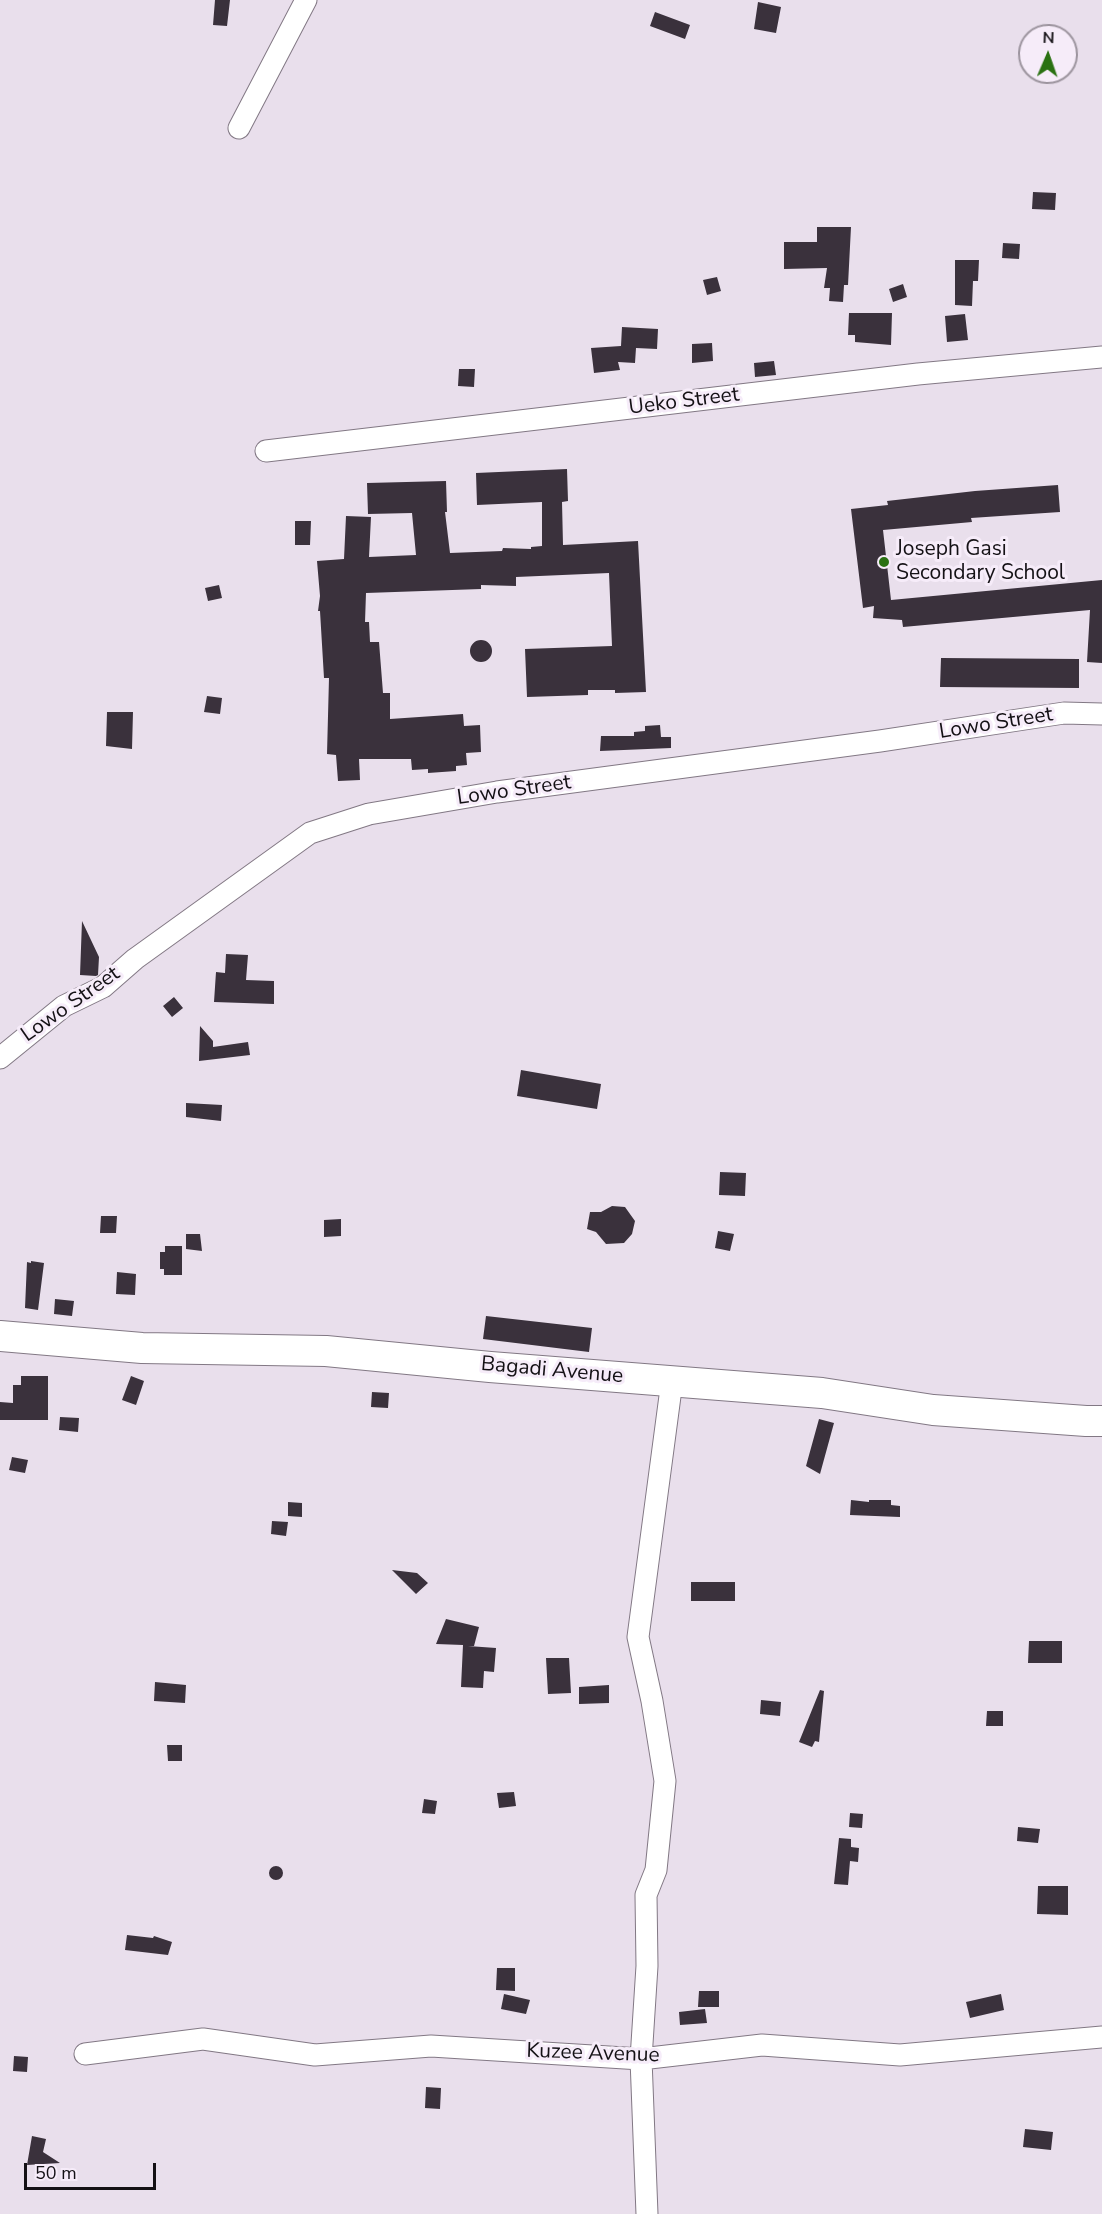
<!DOCTYPE html>
<style>
body{margin:0}
#map{position:relative;width:1102px;height:2214px;overflow:hidden;background:#e9dfec;font-family:"Nunito Sans",sans-serif}
canvas{display:block}
.north{position:absolute;left:1018px;top:24px;width:60px;height:60px;box-sizing:border-box;background:#f6ecf9;border:2px solid #9c949e;border-radius:50%;rotate:2deg;font-size:16px;font-weight:700;line-height:24px;text-align:center;color:#141115}
.north::after{content:'';display:block;margin:auto;width:21px;height:27px;background:#2a7112;clip-path:polygon(50% 0,100% 100%,50% 72%,0 100%)}
.scale{position:absolute;left:24px;top:2163px;width:132px;height:27px;box-sizing:border-box;border:3px solid #141115;border-top:0;padding-left:8px;font-size:18px;line-height:21px;white-space:nowrap;color:#141115;-webkit-text-stroke:4px #f6ecf9;paint-order:stroke}
</style>
<div id="map">
<canvas width="1102" height="2214"></canvas>
<div class="north">N</div>
<div class="scale">50 m</div>
</div>
<script>
const g = document.querySelector('canvas').getContext('2d');
g.lineJoin = 'round';
function fillPath(path, color) { g.fillStyle = color; g.fill(path, 'evenodd'); }
function trace(path, color, width, dash) { g.strokeStyle = color; g.lineWidth = width; g.lineCap = dash ? 'butt' : 'round'; g.setLineDash(dash || []); g.stroke(path); }
function label(font, color, halo, rows, align = 'center') {
  g.font = font + ' "Nunito Sans",sans-serif'; g.lineWidth = 6; g.setLineDash([]); g.textBaseline = 'middle'; g.strokeStyle = halo; g.fillStyle = color; for (const [text, x, y, turn = 0] of rows) {
    g.save(); g.translate(x, y); g.rotate((+turn || 0) * Math.PI / 180); g.textAlign = isNaN(turn) ? turn : align; if (halo) g.strokeText(text, 0, 0); g.fillText(text, 0, 0); g.restore();
  }
}
const building = new Path2D(`
 M215,0h15l-3,26 -14,-1z
 M758,2l23,5 -5,26 -22,-4z
 M655,12l35,13 -5,14 -35,-13z
 M1033,192l23,1 -1,17 -23,-1z
 M817,227h34l-3,58h-4l-1,17 -14,-1 1,-13h-6l3,-20 -43,1v-27h33z
 M1003,243l17,1 -1,15 -17,-1z
 M955,260h24l-1,21h-5l-1,25 -17,-1z
 M717,277l4,14 -14,4 -4,-15z
 M903,284l4,13 -14,5 -4,-13z
 M849,313h43l-1,32 -36,-3v-7h-7z
 M965,314l3,26 -21,2 -2,-26z
 M622,327l36,2 -1,20 -21,-1 -1,15 -17,-1 2,8 -26,3 -3,-25 30,-2z
 M712,343l1,18 -21,2v-19z
 M774,361l2,14 -21,2 -1,-14z
 M459,369h16l-1,18 -16,-1z
 M567,469l1,32 -6,1 1,43 75,-4 8,151 -31,1v-3h-27v5l-61,2 -2,-48 87,-3 -3,-73 -93,4v9l-35,-1v4l-115,4 -1,29h4l1,20h9l4,51h7v26l73,-5 1,12 16,-1 1,27 -15,1 1,12 -11,1v5l-28,2v-4l-16,1 -1,-11h-52l1,21 -22,1 -2,-26 -9,-1 2,-76h-5l-4,-67h-2l2,-15 -3,-35 27,-2 2,-43 25,1 -2,40 47,-2 -4,-42 -44,1 -1,-31 79,-2 1,31h-2l5,41 52,-2 1,-3 28,1v-2l11,-1v-44l-65,3 -1,-32z
 M1058,485l2,27 -89,6 1,4 -89,8 8,70 211,-20v83l-15,-1 3,-52 -187,17 -1,-7 -29,-2 1,-12 -11,2 -12,-99 37,-4 -1,-4 88,-10z
 M295,521h16l-1,24h-15z
 M219,585l3,13 -14,3 -3,-13z
 M470 651a11 11 0 1 1 22 0a11 11 0 1 1-22 0Z
 M941,658l138,1v29l-139,-1z
 M207,696l15,2 -2,16 -16,-2z
 M107,712h26l-1,37 -26,-3z
 M660,725l1,12h10v11l-71,3 1,-15h33v-4l11,-1v-5z
 M82,921l17,36 -1,18 -2,1 -16,-1z
 M226,954l22,1 -2,25 28,1v23l-60,-2 2,-30 9,1z
 M174,997l9,11 -11,9 -9,-11z
 M200,1026l13,15v6l35,-5 2,13 -51,6z
 M521,1070l80,14 -4,25 -80,-13z
 M186,1103l36,2 -1,16 -35,-4z
 M720,1172l26,1 -1,23 -26,-1z
 M612,1206l13,1 10,14 -3,13 -8,9 -18,1 -10,-12 -9,-3 3,-17h11z
 M101,1216h16l-1,17h-16z
 M341,1219v17l-17,1v-17z
 M718,1231l16,3 -4,17 -15,-3z
 M186,1234h14l2,17 -16,-2z
 M165,1246h17v29h-18v-6h-4v-17h5z
 M31,1261l13,2 -6,47 -13,-2 2,-46 4,1z
 M117,1272l19,2 -1,21 -19,-1z
 M55,1299l19,2 -2,15 -18,-2z
 M486,1316l106,12 -3,24 -106,-13z
 M21,1376h27v44h-48v-18l13,1v-18h8z
 M131,1376l13,5 -8,24 -14,-5z
 M372,1392l17,1 -1,15 -17,-1z
 M60,1417l19,1 -1,14 -19,-2z
 M819,1419l15,4 -14,51 -14,-8z
 M12,1457l16,3 -3,13 -16,-3z
 M851,1500l18,2v-2h22v5l9,1v11l-50,-2z
 M288,1502l14,1v14l-14,-1z
 M272,1521l16,1 -2,14 -15,-2z
 M392,1570l25,3 11,10 -12,11z
 M691,1582h44v19h-44z
 M446,1619l33,8 -5,19h-6l28,2 -2,24 -10,-1 -1,17 -22,-1 2,-42 -27,-1z
 M1029,1641h33v22h-34z
 M546,1658h23l2,35 -23,1z
 M155,1682l31,3 -1,18 -31,-2z
 M609,1685v18l-30,1v-17z
 M820,1690l4,1 -5,51 -4,-1 -3,6 -13,-5z
 M761,1700l20,2 -1,14 -20,-2z
 M987,1711h16v15h-17z
 M167,1745h15v16h-14z
 M514,1792l2,14 -17,2 -2,-15z
 M424,1799l13,2 -2,13 -13,-1z
 M850,1813l13,1 -1,14 -13,-1z
 M1018,1827l22,2 -2,14 -21,-2z
 M839,1838l12,1v8l8,1 -1,14 -8,-1 -2,24 -14,-1z
 M269 1873a7 7 0 1 1 14 0a7 7 0 1 1-14 0Z
 M1038,1886h30v29l-31,-1z
 M127,1935l26,3 1,-2 18,6 -4,13 -43,-5z
 M497,1968h18v23l-19,-1z
 M699,1991h20v16h-21z
 M504,1994l26,6 -4,14 -25,-5z
 M1001,1994l3,16 -34,8 -4,-16z
 M705,2009l2,14 -27,2 -1,-13z
 M14,2056l14,1 -1,15 -14,-1z
 M426,2087l15,1 -1,21 -15,-1z
 M1025,2129l28,3 -2,18 -28,-3z
 M32,2136l14,3 -3,13 17,11 -33,2z`);
const street = new Path2D(`
 M239,128l67,-128
 M266,451l652,-77 184,-17
 M0,1058l64,-52 39,-19 32,-28 175,-126 59,-19 128,-22 383,-51 184,-28 38,1
 M85,2054l118,-15 112,16 116,-9 210,13 121,-14 138,10 202,-18
 M647,2214l-6,-155 6,-93 -1,-71 10,-25 9,-89 -13,-80 -14,-64 34,-256`);
const secondary = new Path2D(`
 M0,1336l142,12 184,3 164,16 332,26 111,17 153,11h16`);
const markers = [
 [884,562,6,"#2a7112"]
];
const streetNames = [
 ["Ueko Street",684,402,-7],
 ["Lowo Street",996,724,-9],
 ["Lowo Street",514,791,-8],
 ["Lowo Street",71,1005,-35],
 ["Bagadi Avenue",552,1371,5],
 ["Kuzee Avenue",593,2054,2]
];
const poiNames = [
 ["Joseph Gasi",896,550],
 ["Secondary School",896,574]
];
fillPath(building, '#3a313c');
trace(street, '#827884', 23);
trace(secondary, '#827884', 32);
trace(street, '#fff', 21);
trace(secondary, '#fff', 30);
for (const [x, y, r, color] of markers) { const dot = new Path2D(); dot.arc(x, y, r, 0, 2 * Math.PI); g.fillStyle = color; g.fill(dot); trace(dot, '#f6ecf9', 2); }
label('21px', '#141115', '#f6ecf9', streetNames);
label('21px', '#141115', '#f6ecf9', poiNames, 'left');
</script>
